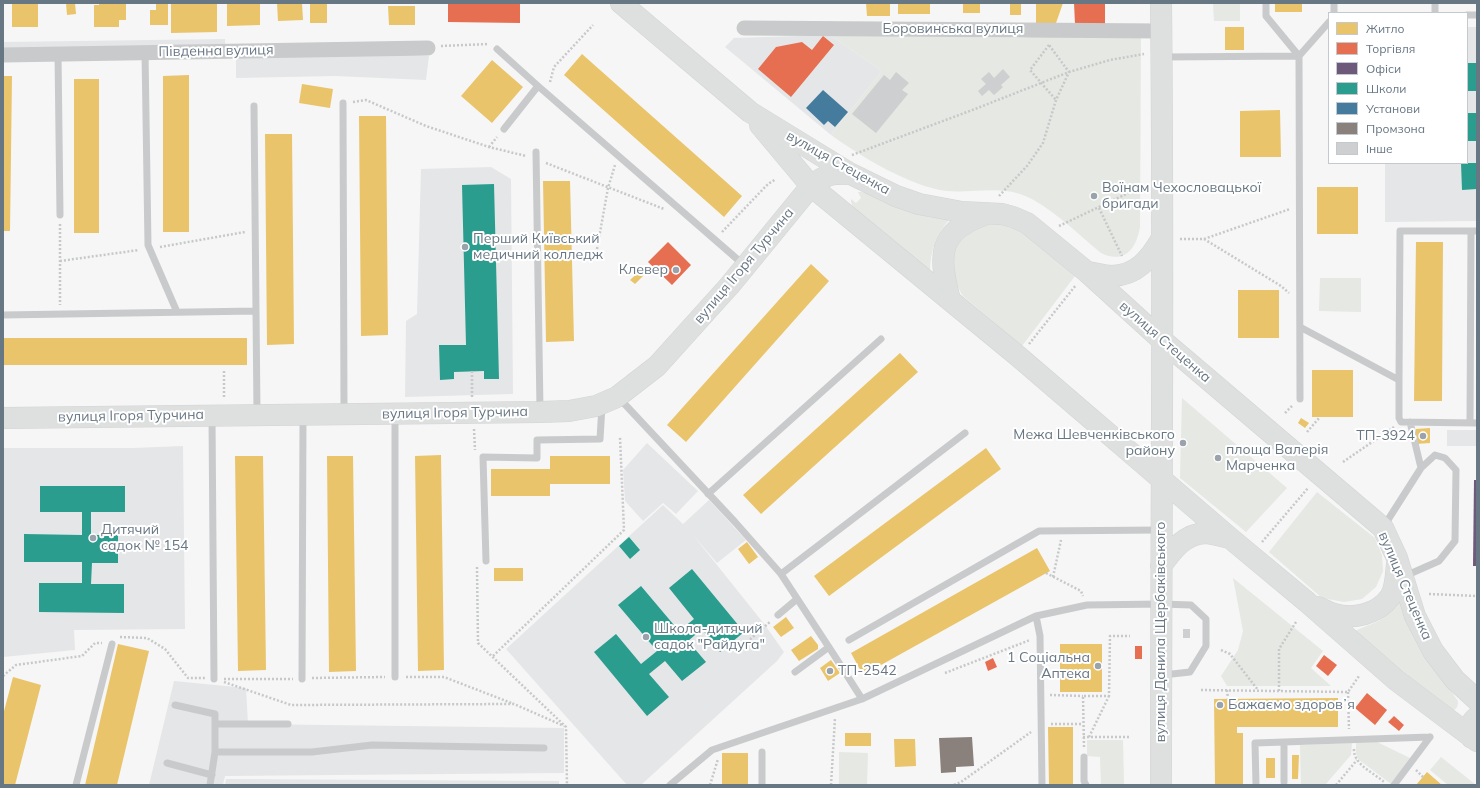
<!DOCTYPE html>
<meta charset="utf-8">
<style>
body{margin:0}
#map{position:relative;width:1480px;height:788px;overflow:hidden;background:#f6f6f6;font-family:Mulish,sans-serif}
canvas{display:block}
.frame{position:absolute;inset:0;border:4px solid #687784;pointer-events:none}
.legend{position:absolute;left:1328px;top:12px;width:140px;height:152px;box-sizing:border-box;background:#fff;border:1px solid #c3c9ce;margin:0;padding:5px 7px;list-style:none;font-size:12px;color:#687784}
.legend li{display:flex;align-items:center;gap:8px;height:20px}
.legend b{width:20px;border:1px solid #c3c9ce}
</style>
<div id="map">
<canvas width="1480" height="788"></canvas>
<div class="frame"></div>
<ul class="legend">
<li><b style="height:11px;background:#e9c46a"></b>Житло</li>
<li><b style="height:11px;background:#e76f51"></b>Торгівля</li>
<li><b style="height:11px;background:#6d597a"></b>Офіси</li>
<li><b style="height:11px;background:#2a9d8f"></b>Школи</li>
<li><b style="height:11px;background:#457b9d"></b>Установи</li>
<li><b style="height:11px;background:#8a817c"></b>Промзона</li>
<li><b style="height:11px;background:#cdcfd0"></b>Інше</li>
</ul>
</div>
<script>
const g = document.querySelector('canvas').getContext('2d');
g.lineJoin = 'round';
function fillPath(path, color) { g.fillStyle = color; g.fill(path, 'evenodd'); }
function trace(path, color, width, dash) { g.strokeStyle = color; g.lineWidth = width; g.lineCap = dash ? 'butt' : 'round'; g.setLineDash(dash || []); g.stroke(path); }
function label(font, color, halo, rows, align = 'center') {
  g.font = font + ' Mulish,sans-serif'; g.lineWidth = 4; g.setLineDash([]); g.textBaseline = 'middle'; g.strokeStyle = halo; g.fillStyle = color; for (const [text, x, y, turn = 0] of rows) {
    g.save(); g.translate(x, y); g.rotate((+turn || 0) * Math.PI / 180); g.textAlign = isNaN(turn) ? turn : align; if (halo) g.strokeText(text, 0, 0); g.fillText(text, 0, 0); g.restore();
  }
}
const built = new Path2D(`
 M1467,27h10v194l-92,1v-59h82z
 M830,35l52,36 -51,64 -106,-88 9,-9z
 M225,39v8l-222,3v-8z
 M337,52l92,4 -3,24 -91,-4 -99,2v-24z
 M491,167l20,12 2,215 -108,3 1,-76 11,-7 4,-145z
 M1447,430h30v16h-30z
 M647,443l51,48 -22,23 -13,-11 -20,18 -18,-20 -2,-31z
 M183,446l2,183 -111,1 1,20 -72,7v-209h130z
 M709,500l37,40 -29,23 -24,-28 72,90 19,27 -7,9 -136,124h-14l-121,-136 157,-144 20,19z
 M174,681l72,7 2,36 316,4v45l-339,3 -2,9h-74z
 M226,779l333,2v4h-334z`);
const green = new Path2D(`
 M1213,3h27v18h-26z
 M1141,28l-1,199c-4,23 -16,37 -39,26 -23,-19 -51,-47 -78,-58 -24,-9 -51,-2 -76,-4 -36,-4 -87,-35 -116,-56l51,-64 -52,-36 191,3z
 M858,192c10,-1 17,6 25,10 20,9 45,13 66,18 -13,14 -19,32 -19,51l-77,-63 -2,-6v-3l5,4 5,-5z
 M993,222l28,8 54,46 -53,70 -59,-50c-11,-17 -15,-42 -1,-59 4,-5 24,-12 31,-15z
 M1320,278h41v34l-42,-1z
 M1182,398l105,90 -41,44 -66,-54z
 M1317,492l58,46 7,17 1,16 -7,16 -14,12 -18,3 -22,-4 -53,-46z
 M1233,578l90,73 -12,17 20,18h-104l-6,-10 17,-26 5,-19z
 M1400,596l19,50 39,55c0,7 -2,9 -8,10l-98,-79 27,-11z
 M1087,740h36l1,45h-23l-1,-28 -13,-1z
 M1377,742l33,16 -19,26 -33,-25 -2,-6v-10z
 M1352,743l-1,12 -26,30h-24l-1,-40z
 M839,752l29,1 -1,32h-28z
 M1441,757l35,28h-28l-18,-15z`);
const homes = new Path2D(`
 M12,3h26v24h-26z
 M66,3h9l1,11 -9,1z
 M99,3h27v17h-7v7h-25v-22h5z
 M156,3h12v22h-18v-15h6z
 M171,3h46v29l-46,1z
 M277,3h25l1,17 -25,1z
 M310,3h17v20h-17z
 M866,3h24v13h-23z
 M898,3h32v11h-32z
 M963,3h17v10h-17z
 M1010,3h11v12h-11z
 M1036,3h27l-7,20h-20z
 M1275,3h27v9h-27z
 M227,4h33v21l-33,1z
 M388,6h27v19h-26z
 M1225,27h19v23h-19z
 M582,54l160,142 -18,21 -160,-142z
 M492,60l31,27 -31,36 -31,-27z
 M189,75v157h-26v-156z
 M3,76h9l-2,155h-7z
 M74,79h25v154h-25z
 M302,84l31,5 -3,19 -31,-5z
 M1280,110l1,47h-41v-46z
 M359,116h27l2,219 -27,1z
 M265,134h27l2,210 -27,1z
 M543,181h27l4,160 -28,1z
 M1317,187h41v47h-41z
 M1416,242h27l-1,159h-28z
 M811,264l18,17 -143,161 -19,-17z
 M641,270l4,4 -10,10 -5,-4z
 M1238,290h41v48h-41z
 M3,338h244v27h-244z
 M900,353l18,19 -157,142 -18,-19z
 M1312,370h41v47h-41z
 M1301,418l8,5 -4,5 -7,-5z
 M1430,428v15l-14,1v-15z
 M986,448l15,21 -172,127 -15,-20z
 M441,455l3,215 -26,1 -3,-215z
 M235,456h28l3,214 -28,1z
 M327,456h26l3,215 -27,1z
 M550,456h60v28h-60v12h-59v-27h59z
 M747,542l11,15 -9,7 -11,-15z
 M1037,548l13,23 -187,104 -12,-22z
 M494,568h29v13h-29z
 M786,617l8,11 -13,9 -8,-10z
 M811,636l7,9v4l-19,12 -8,-11z
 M118,644l31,7 -32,134h-32z
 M1060,644h42v48h-42z
 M831,660l9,13 -12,8 -8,-13z
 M13,677l28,8 -26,100h-12v-70z
 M1338,698v29h-101v6h6v52h-28l-1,-86z
 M1048,727h25v58h-24z
 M845,733h26v13h-26z
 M894,739h21l1,27 -21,1z
 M722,753h26v32h-26z
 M1292,755h7l-1,24h-6z
 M1266,758h9v20h-9z
 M1427,772l15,13h-26z`);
const shops = new Path2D(`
 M448,3h72v20l-72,-1z
 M1074,3h31v21h-30z
 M823,36l11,9 -43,52 -33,-28 18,-22 26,-5 10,8z
 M668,242l23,23 -19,20 -24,-23z
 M1135,646h7v13h-7z
 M1324,655l13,10 -9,11 -12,-10z
 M993,658l4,9 -9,4 -3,-9z
 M1367,693l20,17 -12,15 -20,-17z
 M1394,716l10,9 -5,6 -11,-9z`);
const offices = new Path2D(`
 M1474,480h3v86h-4z`);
const schools = new Path2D(`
 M1467,63h10v28h-10z
 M1467,113h10v28h-10z
 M1461,163h16v26l-15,1z
 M494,184l5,195h-15v-8l-30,1v7l-14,1 -1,-35h27l-4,-160z
 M40,486h85v26h-34v23h27v28h-26l-1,21h33v29l-85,-1v-29h43v-21h-58v-28l58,1v-23h-42z
 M629,537l11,13 -10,9 -11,-13z
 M692,569l52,63 -24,20 -18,-23 -14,12 18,21 -24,19 -17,-20 -16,13 20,23 -22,19 -53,-64 22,-18 25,30 16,-13 -39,-46 23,-19 38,45 15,-12 -25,-31z`);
const public = new Path2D(`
 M823,90l25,22 -13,15 -7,-6 -4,4 -18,-17z`);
const industry = new Path2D(`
 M972,737l2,29 -18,1v5l-15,1 -2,-35z`);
const building = new Path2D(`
 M1003,69l7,8 -9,8 2,2 -9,8 -5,-5 -7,6 -4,-5 8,-7 -5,-5 8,-7 5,6z
 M896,72l13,11 -7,7 6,4 -32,39 -24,-19 32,-39 6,5z
 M1183,629h7v9h-7z`);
const path = new Path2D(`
 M1049,45l-19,25 26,30
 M441,46l47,-2
 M550,82l4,-15 39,-42
 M353,102l13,-2 60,26 63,21 37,9
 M489,147l8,-10
 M852,155l123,-46 94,-37 41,-12 34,-6
 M546,163l118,46
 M999,196l28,-30 16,-23 13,-43 13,-28 -20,-27
 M1099,208l23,48
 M60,224v81
 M1059,226l84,-40
 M722,232l46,-48 8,-5
 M1180,239h24l86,-30
 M1204,239l77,47 8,7
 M160,247l85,-15
 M597,249l11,-61 7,-23
 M60,261l79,-11
 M1029,344l47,-59
 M224,371v28
 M472,371v26
 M1285,413l7,-7
 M474,429l1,21
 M1307,432l13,-15
 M1343,462l51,-35
 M1262,542l46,-54
 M477,567l1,76 88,84 1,58
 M1046,573l35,18 2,5
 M1053,577l8,-37
 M1429,594l48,2
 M120,637l27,1 18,11 23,29h17
 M738,650l33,-29
 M1221,650l9,4 28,36
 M493,656l131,-126 -4,-93
 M945,673l85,-33
 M3,676l13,-11 66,-9 13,-13h7
 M406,677h38l70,27
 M312,678l73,-1
 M224,679h69
 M224,682l67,23 223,-1 50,22
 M1201,690l147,2 11,-16
 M1227,690l1,9
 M1279,691v-42l17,-27
 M1348,692l1,37
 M1050,695l33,1
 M1051,724h32
 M1083,737h47
 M1089,737l20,-41
 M1084,747l-1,-51h26l1,-60h20
 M1354,749c-1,15 20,24 30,33
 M1416,770l7,7
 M710,785l8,-26
 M831,785l4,-67
 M954,785l7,-3 70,-50
 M1336,785l21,-25`);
const lane = new Path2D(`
 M1266,3v13l33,40 1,343
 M1334,3v10
 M1435,13v-10
 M1467,15h10
 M497,49l41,37 206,179
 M145,52l3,193 29,67
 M58,54l2,161
 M1163,57l136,-1 30,-34
 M343,103l1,309
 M254,106l3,307
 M504,129l34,-43
 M536,152l4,258
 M3,315l253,-4
 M1300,327l99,53v38l2,4 76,1
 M1399,380l1,-149h77
 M619,398l116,124 46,52 53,81 28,44
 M212,417l2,262
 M1470,423l1,-192
 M708,494l173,-155
 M1384,526l37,-58 -11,-46
 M486,561l-3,-104 54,1v-18l63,-1 2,-33
 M781,574l184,-141
 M1405,576l34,-15 16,-20 1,-71 -11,-12 -10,-3 -14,13
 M778,615l19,-16
 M1036,616l4,20 2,149
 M849,640l190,-109 120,-1
 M795,672l34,-25
 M395,677v-262
 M302,679l1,-262
 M175,705l40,9v38l-5,33
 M215,724h73
 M215,752h97l60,-7 172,3
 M762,752v33
 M1084,757v24l2,4
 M167,763l45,12
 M1284,782v-39
 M76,785l36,-141
 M670,785l42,-35 150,-51 174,-83 51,-11 74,-1 30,1 15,14v27l-16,26 -27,3
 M1256,785l-1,-42 175,-6
 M1394,785l36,-48`);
const street = new Path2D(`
 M744,28l417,3
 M3,55l425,-7`);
const secondary = new Path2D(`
 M621,3l129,109 101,62 45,22 23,8 43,8 40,2 11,3 14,6 60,49 76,69 220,187 14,30 18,58 18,35 22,29 22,20
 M760,125l51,61 208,171 211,181 77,64 89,78 81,61
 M1087,272c8,1 17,4 25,4 25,-1 38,-17 50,-38
 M950,300c-11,-43 -14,-68 34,-85
 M3,418l537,-6 29,-1 27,-5 21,-9 40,-31 73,-81 81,-99c15,-12 21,-13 40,-12
 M1161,566c11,-15 23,-32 44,-33 8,0 18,4 25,5
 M1317,607c6,2 11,5 17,7 19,6 44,0 56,-17 6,-9 6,-23 7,-33
 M1472,738c-2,-9 -3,-15 5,-21
 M1161,785c0,-261 3,-521 0,-782`);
const markers = [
 [1094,196,4,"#9aa3ac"],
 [465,247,4,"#9aa3ac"],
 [676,270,4,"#9aa3ac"],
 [1423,436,4,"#9aa3ac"],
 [1183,443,4,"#9aa3ac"],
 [1218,458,4,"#9aa3ac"],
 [93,538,4,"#9aa3ac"],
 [646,637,4,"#9aa3ac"],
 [1098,666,4,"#9aa3ac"],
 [830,671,4,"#9aa3ac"],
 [1220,705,4,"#9aa3ac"]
];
const streetNames = [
 ["Боровинська вулиця",953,29],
 ["Південна вулиця",216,51,-1],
 ["вулиця Стеценка",838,163,29],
 ["вулиця Ігоря Турчина",744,266,-50],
 ["вулиця Стеценка",1165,342,41],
 ["вулиця Ігоря Турчина",455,413,-1],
 ["вулиця Ігоря Турчина",131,416,-1],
 ["вулиця Стеценка",1405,586,67],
 ["вулиця Данила Щербаківського",1161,632,-90]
];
const poiNames = [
 ["Воїнам Чехословацької",1102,188],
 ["бригади",1102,204],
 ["Перший Київський",473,239],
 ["медичний колледж",473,255],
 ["Клевер",668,270,"right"],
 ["Межа Шевченківського",1175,435,"right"],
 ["району",1175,451,"right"],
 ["ТП-3924",1415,436,"right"],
 ["площа Валерія",1226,450],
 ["Марченка",1226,466],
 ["Дитячий",101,530],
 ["садок № 154",101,546],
 ["Школа-дитячий",654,629],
 ["садок \"Райдуга\"",654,645],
 ["1 Соціальна",1090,658,"right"],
 ["Аптека",1090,674,"right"],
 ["ТП-2542",838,671],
 ["Бажаємо здоровʼя",1228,705]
];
fillPath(built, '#e5e6e7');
fillPath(green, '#e5e8e3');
fillPath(homes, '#e9c46a');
fillPath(shops, '#e76f51');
fillPath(offices, '#6d597a');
fillPath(schools, '#2a9d8f');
fillPath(public, '#457b9d');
fillPath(industry, '#8a817c');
fillPath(building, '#cdcfd0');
trace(secondary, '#d3d4d5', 22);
trace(path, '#c6c8c9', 2.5, [2, 2]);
trace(lane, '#c9cacb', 7);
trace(street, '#c9cacb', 15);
trace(secondary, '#dedfdf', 21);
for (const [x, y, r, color] of markers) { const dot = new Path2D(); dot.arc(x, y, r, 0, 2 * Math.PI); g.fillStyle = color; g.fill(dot); trace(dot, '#fff', 1.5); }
label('14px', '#687784', '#fff', streetNames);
label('14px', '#687784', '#fff', poiNames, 'left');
</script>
